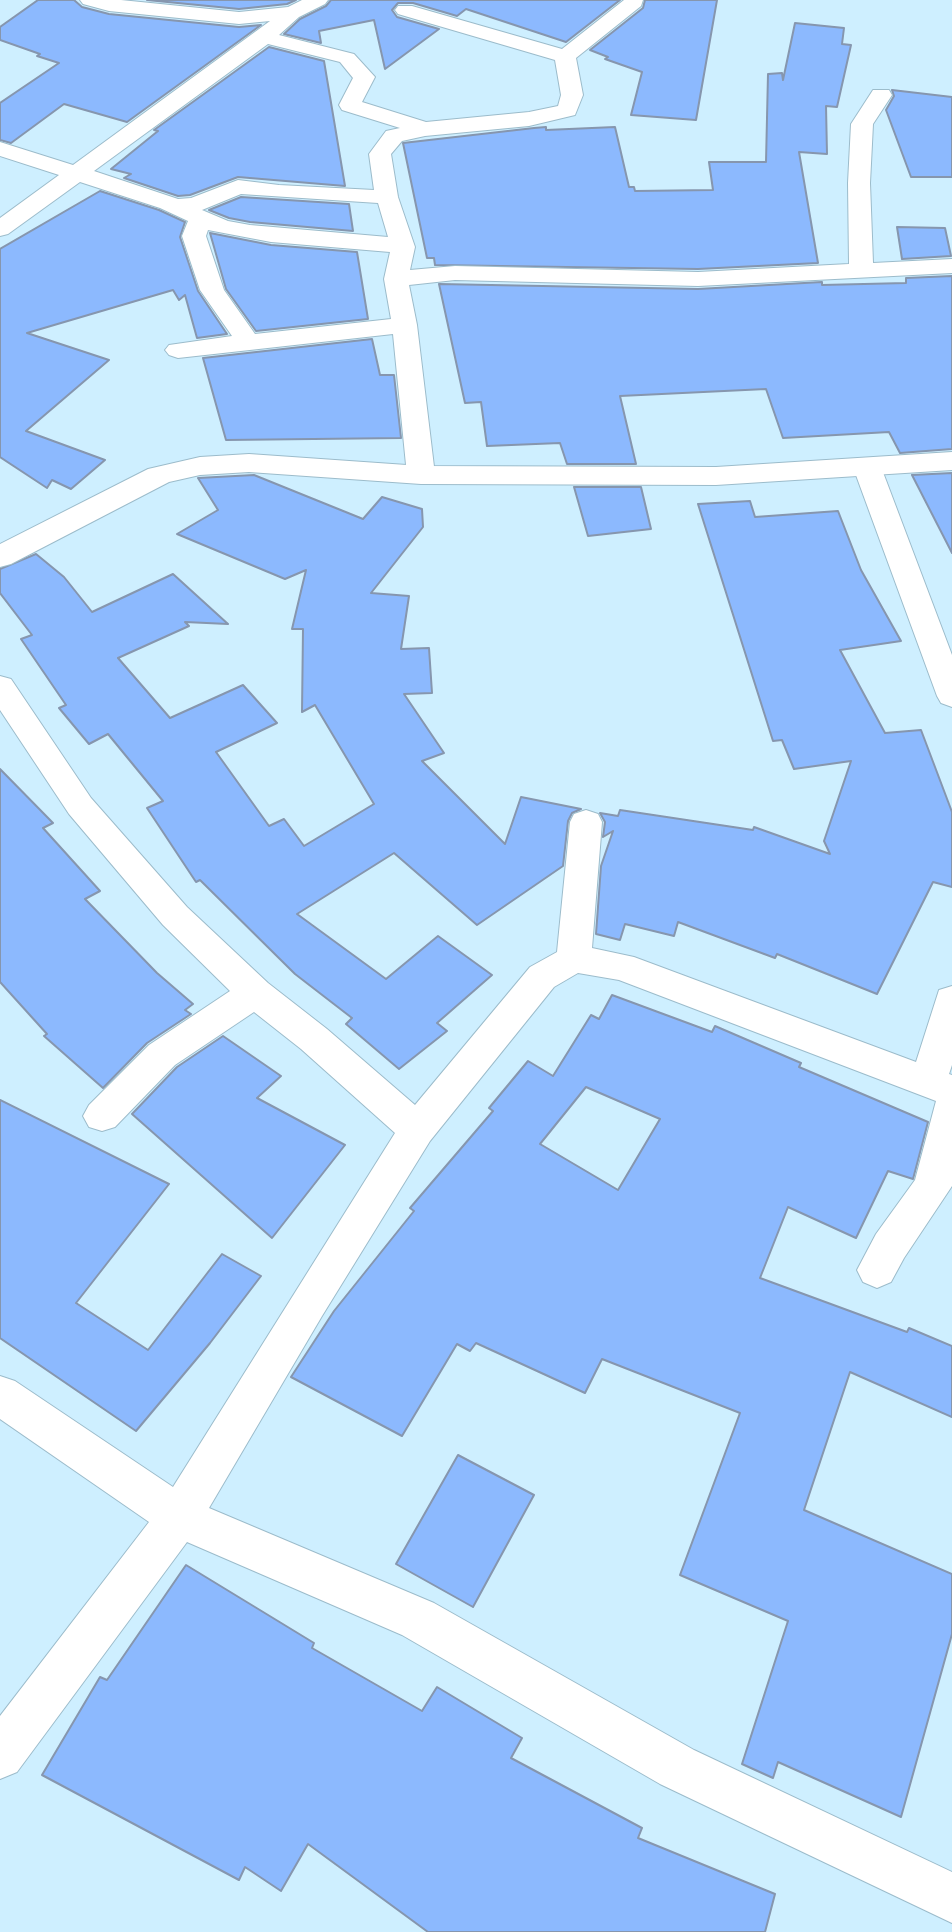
<!DOCTYPE html>
<style>
body{margin:0}
canvas{display:block;background:#ceefff}
</style>
<canvas width="952" height="1932"></canvas>
<script>
const g = document.querySelector('canvas').getContext('2d');
g.lineJoin = 'round';
function fillPath(path, color) { g.fillStyle = color; g.fill(path, 'evenodd'); }
function trace(path, color, width, dash) { g.strokeStyle = color; g.lineWidth = width; g.lineCap = dash ? 'butt' : 'round'; g.setLineDash(dash || []); g.stroke(path); }
const building = new Path2D(`
 M38,0h36l8,7 27,7 130,13 22,-2 -134,97 -63,-18 -53,39 -11,-3v-37l59,-40 -22,-7 3,-2 -40,-14v-13z
 M147,0h149l-9,4 -48,5z
 M331,0h289l-54,42 -100,-33 -9,7 -44,-13h-15l-6,7 5,7 42,12 -54,40 -11,-49 -55,11 2,12 -37,-9 16,-15 26,-13z
 M645,0h72l-21,120 -65,-5 11,-43 -37,-13 3,-2 -18,-7 53,-42z
 M795,23l49,5 -2,16 9,1 -14,62 -11,-1 1,48 -28,-2 19,111 -120,6 -263,-4 -1,-7h-7l-24,-115 131,-15 12,-1v3l69,-3 14,60h5l1,4 78,-1 -4,-28h57l2,-88 14,-1 1,7z
 M269,47l55,14 21,125 -107,-9 -48,18 -12,1 -54,-18 7,-4 -20,-5 47,-38 -4,-1z
 M892,90l60,7v80h-41l-25,-67 8,-14z
 M100,191l59,19 26,12 -5,15 18,54 29,43 -30,4 -12,-43 -6,5 -6,-10 -146,43 82,27 -83,71 79,29 -34,29 -19,-9 -5,8 -47,-31v-208z
 M241,197l108,7 4,27 -103,-9 -21,-4 -20,-8z
 M897,227l48,1 6,28 -49,3z
 M210,233l61,12 86,7 11,67 -112,12 -30,-42z
 M952,276v173l-52,4 -11,-21 -106,6 -17,-49 -146,7 16,68h-69l-7,-21 -73,3 -6,-44 -16,1 -26,-119 259,5 124,-7v3l84,-2v-5z
 M372,339l8,36h14l7,63 -175,2 -23,-82z
 M952,473v80l-40,-78z
 M254,475l109,44 19,-22 40,12 1,18 -52,66 38,3 -8,53 28,-1 3,45 -28,1 40,59 -22,8 83,83 16,-47 60,12 -9,4 -4,8 -5,45 -86,59 -83,-72 -97,61 89,65 52,-43 54,39 -55,48 10,8 -48,38 -53,-45 6,-6 -57,-44 -95,-94 -4,2 -49,-74 16,-7 -55,-67 -19,10 -30,-36 7,-3 -45,-66 11,-4 -32,-42v-24l36,-15 28,23 28,35 81,-38 55,50 -43,-2 4,4 -71,32 52,60 73,-33 34,38 -61,29 53,74 15,-7 20,27 70,-42 -59,-99 -13,7 1,-83h-11l14,-59 -21,9 -108,-45 41,-24 -20,-32z
 M574,487h67l10,42 -63,7z
 M750,501l5,16 83,-6 23,59 40,71 -61,9 45,83 36,-3 31,82v75l-19,-5 -56,112 -100,-40 -2,4 -97,-36 -4,14 -49,-12 -5,16 -24,-6 5,-68 12,-35 -10,6 2,-15 -5,-9 18,3 2,-6 133,20 1,-3 76,27 -6,-13 27,-80 -57,8 -12,-29 -9,1 -75,-237z
 M0,769l53,54 -10,5 57,63 -15,8 72,74 36,31 -8,6 6,4 -44,29 -44,45 -59,-52 3,-2 -47,-52z
 M612,995l100,37 3,-6 86,37 -2,4 129,55 -15,57 -25,-8 -32,67 -68,-31 -28,71 147,54 2,-4 43,18v71l-102,-45 -46,138 148,64v60l-51,183 -123,-55 -5,16 -31,-14 46,-143 -108,-46 60,-162 -138,-54 -17,34 -109,-50 -6,8 -13,-7 -55,92 -111,-59 43,-66 80,-100 -4,-3 83,-97 -4,-3 39,-47 25,15 38,-61 8,4zM586,1087l74,32 -42,71 -78,-46z
 M223,1036l58,40 -24,22 88,47 -73,93 -140,-124 45,-47z
 M0,1100l169,84 -93,119 72,47 74,-96 39,22 -51,67 -74,88 -136,-93z
 M458,1455l76,40 -61,112 -77,-43z
 M186,1565l128,78 -2,5 110,63 15,-24 85,51 -11,20 131,70 -4,10 137,56 -10,38h-337l-120,-88 -27,47 -36,-24 -6,13 -197,-105 58,-98 7,3z`);
const minor = new Path2D(`
 M80,0h41l118,12 49,-5 14,-7h26l-3,4 -26,13 -20,18 75,19 21,23 -13,25 64,20 103,-10 29,-6 3,-11 -6,-35 -157,-46 -3,-4 3,-4h14l150,43 62,-49h19l-2,6 -65,52 7,37 -8,20 -46,11 -104,10 -23,5 -11,13 7,43 17,50 -5,23 45,-4 243,6 151,-8 -1,-81 3,-59 22,-34h16l3,5 -19,29 -3,59 3,80 79,-4v14l-254,13 -243,-6 -46,5 8,40 18,150 -4,6 -10,2 -10,-2 -4,-6 -14,-141 -215,24 -9,-3 -4,-5 4,-5 63,-9 -32,-46 -18,-54 6,-15 -28,-13 -80,-26 -72,52 -8,2v-18l59,-43 -59,-19v-14l73,23 197,-144 -31,3 -130,-13 -26,-7zM268,44l72,18 13,16 -14,27 3,5 58,18 -14,3 -17,23 5,36 -95,-5 -41,-5 -47,18 -13,1 -84,-28zM241,194l137,9 10,34 -138,-12 -22,-4 -26,-11zM208,230l63,12 119,10 -6,27 7,40 -136,15 -31,-44 -18,-54z
 M867,459l10,2 4,6 71,188v52l-11,-4 -4,-7 -84,-229 4,-6z
 M0,676l11,3 80,119 96,109 81,76 59,46 88,76 115,-138 27,-15 13,-130 4,-8 12,-4 12,4 4,8 -10,126 42,9 282,105 23,-72 13,-4v79l-3,9 3,1v111l-48,72 -13,24 -14,6 -14,-6 -6,-12 19,-36 39,-54 21,-79 -317,-121 -41,-7 -24,14 -124,154 -108,175 -113,192 225,95 260,147 258,122v51l-292,-139 -258,-149 -215,-93 -170,230 -17,7v-63l149,-194 -149,-103v-43l15,5 158,106 222,-354 -94,-84 -47,-37 -79,53 -60,62 -13,4 -13,-4 -6,-11 6,-11 60,-60 81,-54 -67,-66 -94,-111 -69,-104z`);
const tertiary = new Path2D(`
 M952,452v18l-236,15 -295,-1 -172,-12 -49,3 -31,7 -158,82 -11,3v-23l148,-75 52,-12 49,-3 172,12 295,1z`);
fillPath(building, '#8cb9fe');
trace(building, '#8696ae', 2);
trace(minor, '#9cbccb', 2);
trace(tertiary, '#9cbccb', 2);
fillPath(minor, '#fff');
fillPath(tertiary, '#fff');
</script>
